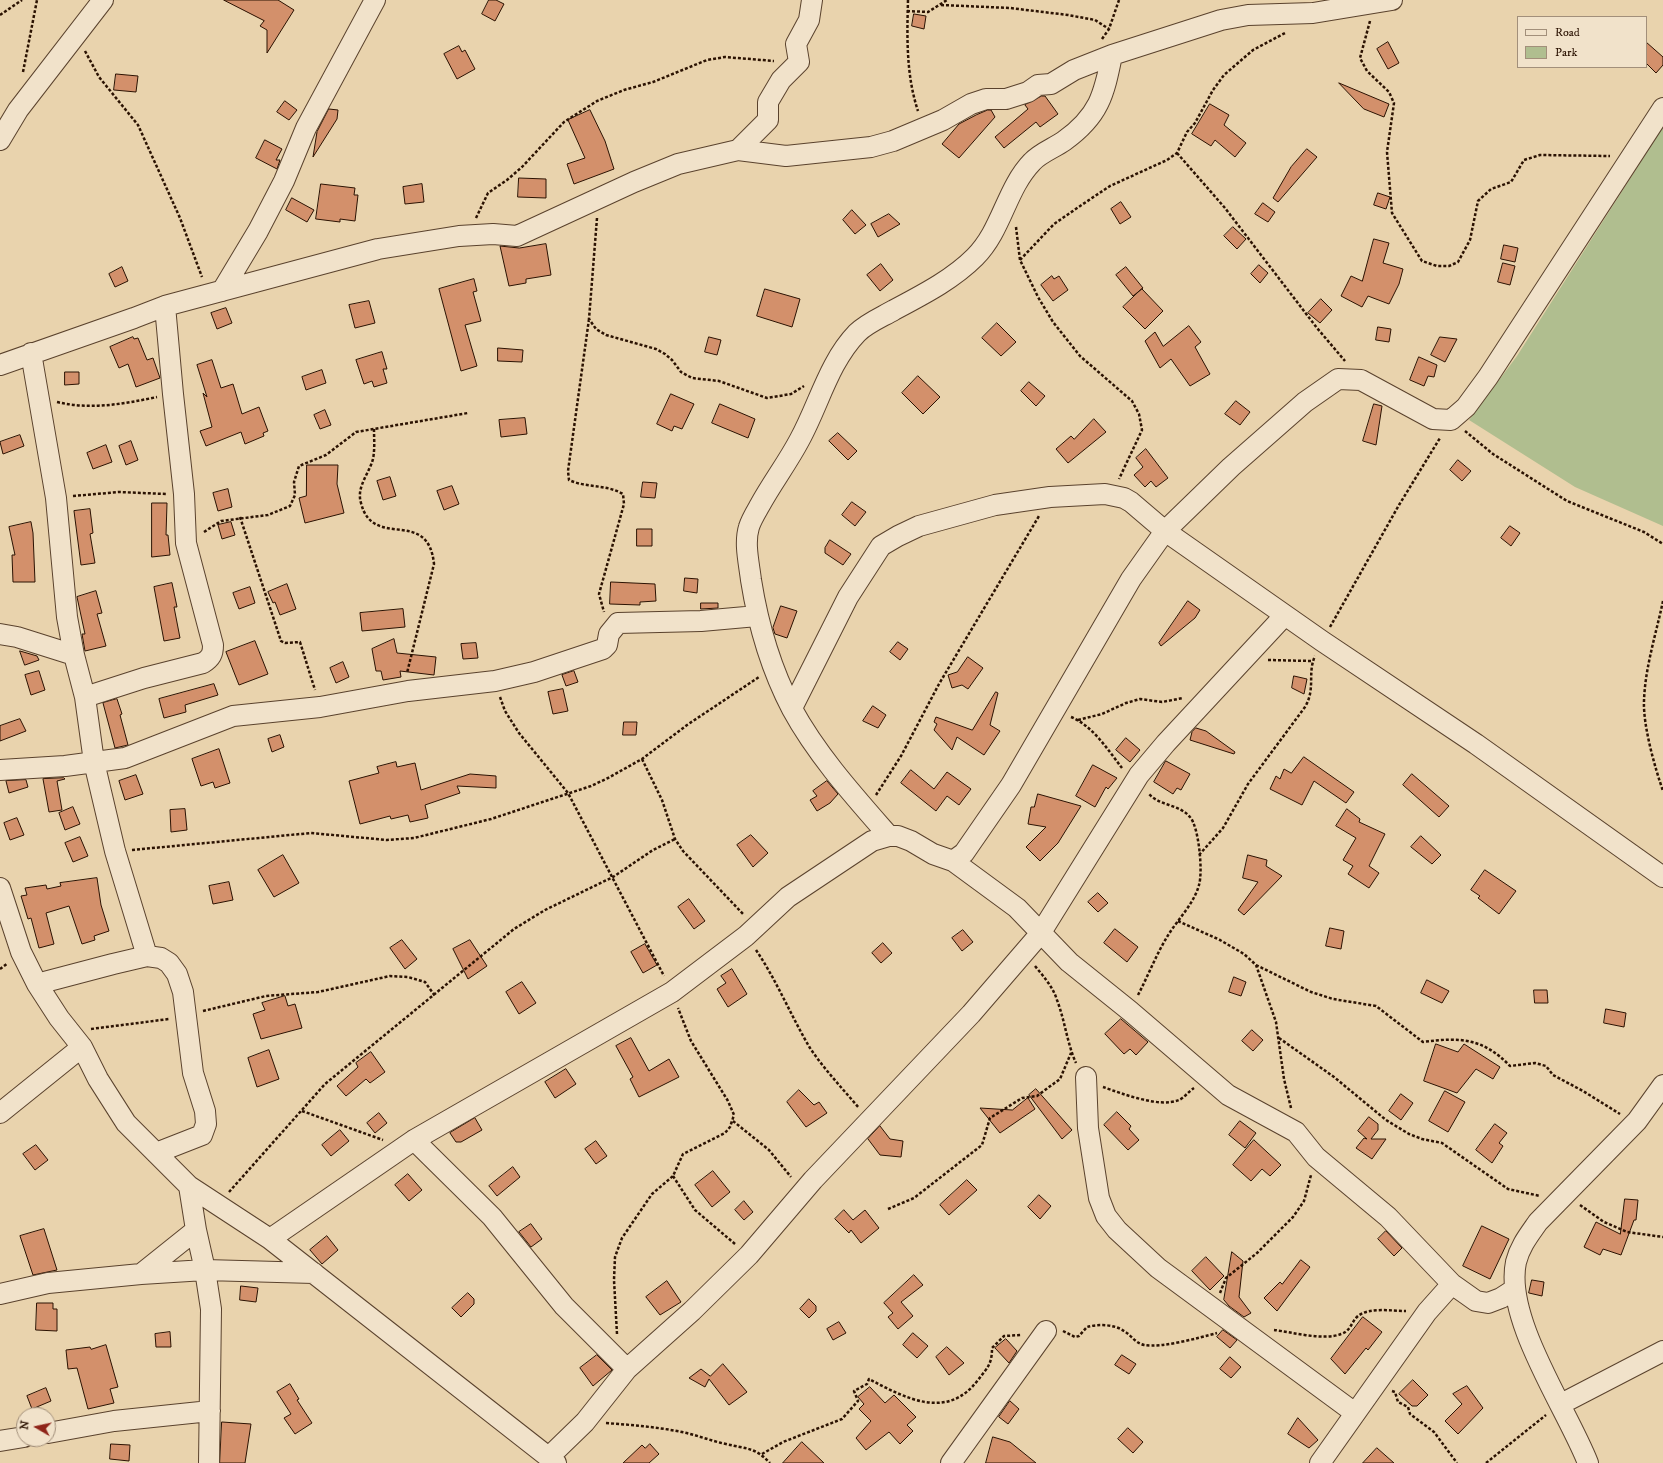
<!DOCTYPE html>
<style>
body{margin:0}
#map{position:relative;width:1663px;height:1463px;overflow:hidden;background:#e9d3ad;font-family:"IM FELL DW Pica",serif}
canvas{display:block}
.legend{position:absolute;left:1517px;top:16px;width:130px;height:52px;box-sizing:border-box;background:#f1e2ca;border:1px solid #a28f7a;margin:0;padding:5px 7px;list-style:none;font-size:12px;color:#2b1202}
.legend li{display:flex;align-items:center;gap:8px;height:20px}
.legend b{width:20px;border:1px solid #a28f7a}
.north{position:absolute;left:16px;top:1407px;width:40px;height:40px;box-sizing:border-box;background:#f1e2ca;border:1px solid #a28f7a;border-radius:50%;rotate:279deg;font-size:11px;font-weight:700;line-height:16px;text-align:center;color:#2b1202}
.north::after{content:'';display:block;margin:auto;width:14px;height:18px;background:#8f2418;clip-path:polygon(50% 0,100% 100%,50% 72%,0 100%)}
</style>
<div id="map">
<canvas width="1663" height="1463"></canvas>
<ul class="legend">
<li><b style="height:5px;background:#f1e2ca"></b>Road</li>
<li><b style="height:11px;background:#b0be8f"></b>Park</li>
</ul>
<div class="north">N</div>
</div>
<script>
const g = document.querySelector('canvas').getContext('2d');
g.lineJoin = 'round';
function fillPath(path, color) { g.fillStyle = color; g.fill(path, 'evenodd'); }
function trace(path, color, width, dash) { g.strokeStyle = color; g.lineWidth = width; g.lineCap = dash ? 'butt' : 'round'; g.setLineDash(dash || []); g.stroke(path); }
const green = new Path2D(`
 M1663,127v399l-88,-39 -106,-67 48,-64z`);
const building = new Path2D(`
 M224,0h54l16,10 -27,43v-23l-7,-4 4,-5z
 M489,0h7l8,4 -9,17 -13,-7z
 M914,14l12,2 -2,13 -12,-3z
 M1388,42l11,21 -11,6 -11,-20z
 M1646,42l17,15v8l-7,8 -10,-10z
 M459,46l3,6 3,-2 10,19 -18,10 -13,-25z
 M116,74l22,2 -2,16 -22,-2z
 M1339,83l50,21 -5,13 -20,-8z
 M1042,96h3l13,18 -18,13 -4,-5 -32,26 -9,-11 33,-28 -3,-4z
 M285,101l12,9 -8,10 -12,-8z
 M1210,104l19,11 -5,10 22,18 -11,14 -20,-17 -4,6 -19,-12z
 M329,109l9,1 -1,9 -24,38 4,-25z
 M590,110l15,31 9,28 -40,15 -7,-20 18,-6 -17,-38z
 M988,110h3l4,7 -36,41 -17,-14 17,-20 17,-9z
 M265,140l17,9 -6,11h4l-3,9 -21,-11z
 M1307,149l10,8 -39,45 -5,-4 18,-31z
 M519,178l27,1v19l-28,-1z
 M321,184l34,4 -1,7h4l-3,26 -15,-2v3l-24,-3z
 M422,184l2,18 -19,2 -2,-17z
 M1378,193l12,4 -4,12 -12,-4z
 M292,198l22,12 -7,12 -21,-12z
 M1121,202l10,15 -11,7 -9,-15z
 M1263,203l12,9 -7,10 -13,-8z
 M852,210l14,15 -11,9 -12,-14z
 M889,214l11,10 -22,13 -7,-13z
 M1233,227l13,12 -9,10 -13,-13z
 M1374,239l15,4 -6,20 20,6 -4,15 -10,20 -21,-8 -6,11 -21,-11 10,-20 11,5z
 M546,244l5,31 -25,4v4l-17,3 -9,-40 19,2z
 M1504,245l14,3 -3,14 -14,-3z
 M1503,263l12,3 -5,19 -12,-3z
 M881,264l12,16 -13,11 -13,-16z
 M1259,265l9,8 -8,10 -9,-9z
 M122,267l6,14 -13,6 -6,-13z
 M1126,267l17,21 -10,8 -17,-21z
 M1052,276l2,3 5,-3 9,14 -15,11 -12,-16z
 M474,279l3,12 -4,1 8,29 -16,4 12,41 -16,5 -22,-82z
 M765,289l35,10 -8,28 -35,-11z
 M1142,289l21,22 -18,18 -22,-22z
 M1321,299l11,11 -12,13 -12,-10z
 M369,301l6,22 -20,5 -6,-23z
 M226,308l6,15 -15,6 -6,-16z
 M997,323l19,19 -15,14 -19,-18z
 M1189,326l12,16 -6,5 15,27 -20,12 -19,-27 -11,9 -15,-27 10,-9 8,14z
 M1378,327l13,2 -2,13 -13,-2z
 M133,337l1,2 4,-1 9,22 6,-2 7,20 -24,9 -8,-23 -9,4 -9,-21z
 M709,337l12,3 -4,15 -12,-3z
 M1440,337l17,2 -12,23 -14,-7z
 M498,348l25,2 -1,12 -24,-1z
 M382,352l5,17h-4l4,14 -13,4 -2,-6 -8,3 -8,-24z
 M1419,357l18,8 -3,12 -6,-1 -4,10 -14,-6z
 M212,360l9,28 12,-4 9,30 17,-7 9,24 -5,2 1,3 -19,8 -4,-12 -35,14 -6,-15 12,-4 -9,-34 4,4 -10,-32z
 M322,370l4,13 -20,7 -4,-13z
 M65,372h14v12l-14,1z
 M918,376l22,21 -17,17 -21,-21z
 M1029,382l16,14 -9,10 -15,-15z
 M671,394l23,10 -12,25 -8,-3 -2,5 -15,-7z
 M1236,401l14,11 -10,13 -15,-11z
 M720,404l35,15 -7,19 -36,-15z
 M1374,404l8,2 -6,39 -13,-4z
 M325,410l6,15 -11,4 -6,-14z
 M525,418l2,16 -26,3 -2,-17z
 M1094,419l12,13 -38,31 -12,-14 15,-13 3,3z
 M838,433l19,18 -9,9 -19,-19z
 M20,435l4,11 -21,8 -3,-12z
 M131,441l7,19 -12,5 -7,-19z
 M106,445l6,17 -19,7 -6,-16z
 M1146,449l22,29 -12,9 -5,-6 -6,6 -11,-12 9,-8 -7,-9z
 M1458,460l13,11 -9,10 -12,-11z
 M307,465h31l-1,19 7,29 -39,10 -6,-25 7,-2z
 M390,477l6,19 -13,4 -6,-19z
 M643,482l14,1 -2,15 -14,-1z
 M452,486l7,18 -15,6 -7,-19z
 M228,489l4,18 -14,4 -5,-18z
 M852,502l14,10 -11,14 -13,-11z
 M152,503h15l-1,32h2l2,20 -18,2z
 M90,509l3,24 -3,1 5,29 -14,2 -7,-54z
 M31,522l2,11 2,49h-22l-1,-27h3l-6,-28z
 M231,522l4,13 -13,4 -4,-14z
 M1510,526l10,7 -9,13 -10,-8z
 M637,529h15v17h-15z
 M830,540l21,14 -8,11 -18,-12v-5z
 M685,578l13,1 -1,14 -13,-2z
 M611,582l44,2 1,17 -16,1v3l-30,-1z
 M172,583l5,24h-3l6,31 -16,3 -10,-54z
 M287,584l9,25 -16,6 -5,-13 -2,1 -5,-11z
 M250,587l5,16 -16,6 -6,-16z
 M96,591l6,22 -5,1 9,32 -21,5 -3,-17h3l-8,-37z
 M1188,601l12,9 -5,8 -34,28 -2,-3z
 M701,603h17v5l-17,1z
 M781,606l16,5 -10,27 -12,-4 -2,-6z
 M403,609l2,18 -43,4 -2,-18z
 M394,639l3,14 39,4 -2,18 -34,-4 1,6 -18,3 -2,-9h-5l-4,-22z
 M255,641l13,33 -29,11 -13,-33z
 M898,642l10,7 -8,11 -10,-8z
 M476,643l2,15 -15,1 -2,-15z
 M20,651l17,5 2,4 -14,5z
 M968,657l15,11 -15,21 -6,-4 -10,3 -4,-13 9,-3z
 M343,662l6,15 -13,6 -6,-15z
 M39,671l6,19 -14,5 -6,-20z
 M574,671l4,11 -12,4 -4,-11z
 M1294,676l13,3 -3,15 -12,-6z
 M214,684l4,11 -33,10 1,7 -22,6 -5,-19z
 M563,689l5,22 -15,3 -5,-22z
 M996,692l2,1 -8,32 10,6 -16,24 -27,-18 -5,13 -18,-20 3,-6 -3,-2 2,-5 36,13z
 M117,699l5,15 -2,1 8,30 -13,3 -12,-45z
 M873,706l13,9 -8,13 -15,-7z
 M20,719l6,12 -26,10v-15z
 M624,722h13l-1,13h-13z
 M1196,728l10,3 29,21 -1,2 -44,-14 2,-8z
 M280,735l4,12 -12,5 -4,-13z
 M1126,738l14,12 -10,12 -14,-12z
 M219,749l11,34 -15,5 -2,-6 -12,4 -9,-27z
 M1304,757l50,35 -8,11 -32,-22 -12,24 -32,-16 6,-13 4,3 4,-10 7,4z
 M1166,761l24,13 -9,16 -4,-2 -4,6 -19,-12z
 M396,762l1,5 18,-4 6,27 49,-16 26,2v12l-39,-2 3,7 -35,12 3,13 -18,4 -2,-7 -17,4 -1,-3 -30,8 -11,-43 30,-8 -2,-6z
 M1093,765l24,13 -9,11 -2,-2 -11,20 -19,-11z
 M911,770l23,19 13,-17 24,17 -12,16 -12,-9 -11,15 -35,-28z
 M1412,774l37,32 -10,11 -36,-32z
 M136,775l7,19 -18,6 -6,-19z
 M64,778l1,1 -8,2 5,29 -13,2 -6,-33z
 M26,780l2,7 -19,6 -3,-12z
 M827,781l11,13 -8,9 -13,8 -7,-11 7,-4 -4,-5z
 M1038,794l43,12 -23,37 -18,18 -14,-14 20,-20 -18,-3 3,-17h3z
 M73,807l7,17 -15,6 -6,-17z
 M185,809l2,21 -16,2 -1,-22z
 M1347,809l13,10 -1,3 26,12 -16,32 10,7 -10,15 -21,-14 5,-8 -10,-6 13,-22 -20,-12z
 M17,818l7,17 -14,5 -6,-17z
 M751,835l17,18 -15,14 -16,-22z
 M1421,836l20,19 -9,9 -21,-17z
 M80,837l8,19 -15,6 -8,-19z
 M283,855l16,28 -25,14 -16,-27z
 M1248,855l19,5 -1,6 16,10 -38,39 -6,-5 20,-28 -15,-4z
 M1485,870l31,21 -17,23 -21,-16 2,-2 -9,-6z
 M97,878l4,27 8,26 -15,5 1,4 -13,4 -13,-38 -23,7 8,31 -15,4 -8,-30 -3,1 -7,-23 6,-1 -2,-7 21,-3 1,4 14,-3 -1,-3z
 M229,882l4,18 -20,4 -4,-18z
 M1098,893l10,10 -10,9 -10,-10z
 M689,899l16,22 -11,8 -16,-22z
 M1330,928l14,3 -3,18 -15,-3z
 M1115,929l23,18 -11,15 -23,-19z
 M963,930l10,12 -11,9 -10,-13z
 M402,940l15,19 -12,10 -15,-21z
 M470,940l17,26 -19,13 -15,-30z
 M883,943l9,10 -11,10 -9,-10z
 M645,944l12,21 -14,8 -12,-21z
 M732,969l15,25 -19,13 -11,-18 9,-6 -5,-7z
 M1234,977l12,5 -5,14 -12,-4z
 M1427,980l22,11 -7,12 -21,-10z
 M522,982l14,21 -17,11 -13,-22z
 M1534,990h13l1,13h-13z
 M285,996l3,10 7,-2 7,24 -41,11 -8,-25 12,-4 -3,-7z
 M1606,1009l20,4 -2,14 -20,-4z
 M1121,1019l27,23 -12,13 -6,-6 -6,5 -19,-20z
 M1252,1030l11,10 -10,11 -11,-10z
 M631,1038l18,33 20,-12 10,18 -40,20 -9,-18 3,-2 -17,-31z
 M1436,1044l22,8 6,-8 36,23 -7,12 -17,-10 -19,24 -33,-12z
 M269,1050l10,29 -22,8 -9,-29z
 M371,1052l14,20 -15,11 -4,-4 -20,17 -9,-10 21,-19 -2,-4z
 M566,1069l10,15 -21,14 -10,-16z
 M1036,1089l36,41 -10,9 -33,-44z
 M799,1090l15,15 5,-3 8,11 -21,14 -19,-25z
 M1445,1091l20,11 -17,30 -19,-11z
 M1401,1094l12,9 -12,17 -12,-9z
 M1028,1098l7,11 -35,24 -20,-25 32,2z
 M1117,1112l14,14 -2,3 10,11 -11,10 -24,-25z
 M379,1113l8,10 -12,10 -8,-10z
 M1369,1117l9,7v6l-7,9h15l-14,20 -16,-11 8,-10 3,1 -9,-8z
 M475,1118l7,12 -21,12h-5l-6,-9z
 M1240,1121l16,12 -11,15 -16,-13z
 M1495,1124l12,9 -8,10 4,3 -11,17 -16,-13z
 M880,1126l10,13 13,2 -2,16 -21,-2 -12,-16z
 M340,1130l9,11 -18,15 -9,-11z
 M1254,1140l27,25 -11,11 -8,-7 -11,12 -18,-16z
 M596,1141l11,15 -11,8 -11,-15z
 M36,1145l12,15 -13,10 -12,-16z
 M513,1167l7,10 -23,19 -8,-10z
 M713,1171l17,21 -18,15 -17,-22z
 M408,1174l14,16 -13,11 -14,-16z
 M967,1180l10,10 -28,25 -9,-10z
 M1039,1195l12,11 -11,13 -12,-12z
 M1625,1199l13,1 -2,20h-2l-13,35 -18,-6 -3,6 -16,-8 12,-25 24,12z
 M744,1201l9,11 -9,8 -9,-10z
 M844,1210l9,10 12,-10 14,18 -18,15 -10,-13 -2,3 -14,-14z
 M531,1224l11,15 -11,8 -12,-15z
 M1482,1226l27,13 -19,40 -27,-13z
 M44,1229l13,41 -24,5 -13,-39z
 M1386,1231l16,17 -8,8 -16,-17z
 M327,1236l11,14 -16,14 -12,-14z
 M1232,1252l11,9 -4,36 12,16 -7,4 -15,-11 -5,-6z
 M1206,1257l18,19 -14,14 -18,-19z
 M1301,1260l9,7 -33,44 -13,-13 16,-16 2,2z
 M914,1275l9,10 -22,17 12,14 -15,13 -10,-12 5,-4 -9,-10z
 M1532,1280l12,2 -2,14 -13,-3z
 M667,1281l14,21 -21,13 -14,-18z
 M241,1286l17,2 -2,14 -16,-2z
 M468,1293l6,6v5l-13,13 -9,-9z
 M809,1299l7,7v5l-7,7 -9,-9z
 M37,1303h16v6h4v22l-21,-1z
 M1363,1317l19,15 -14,18 -2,-2 -21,26 -14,-15z
 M839,1322l7,11 -13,7 -6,-11z
 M1223,1330l14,10 -7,8 -13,-11z
 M170,1332l1,15h-15l-1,-13z
 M913,1333l15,13 -11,12 -14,-13z
 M1006,1339l11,12 -8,12 -14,-15z
 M106,1345l12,42 -8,2 4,14 -26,6 -11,-41 -9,1 -2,-19 24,-3 1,2z
 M947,1347l17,16 -15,12 -13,-18z
 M597,1355l15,15 -19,16 -13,-18z
 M1122,1355l14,9 -7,10 -14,-9z
 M1230,1357l11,10 -10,11 -11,-9z
 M723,1364l24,28 -18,13 -20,-26 -4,8 -16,-9 12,-9 9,7z
 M1413,1380l15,15 -11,11h-5l-13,-12z
 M290,1384l9,15 -2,1 15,23 -17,11 -11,-16 7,-4 -14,-22z
 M1467,1386l16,22 -25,26 -13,-13 17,-17 -9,-10z
 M870,1387l15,16 9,-8 22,22 -9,8 6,6 -13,13 -11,-12 -23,18 -10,-12 15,-17 -12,-12 5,-5 -6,-7z
 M46,1388l5,13 -19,8 -5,-13z
 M1010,1401l9,8 -11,15 -9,-7z
 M1298,1418l20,22 -9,8 -21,-14z
 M222,1422l29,2 -6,39h-25z
 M1128,1428l15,14 -10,11 -15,-14z
 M993,1437l17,5 26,21h-50z
 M802,1442l22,21h-41z
 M111,1444l19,1 -1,16 -19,-2z
 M650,1444l9,10 -10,9h-26l19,-18 3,3z
 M1377,1448l17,15h-31z`);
const path = new Path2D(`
 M908,0c-1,37 -2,75 10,111
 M941,5l69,3 58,7 27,5 14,9
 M907,11l21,1 19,-12
 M0,15l22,-15
 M1370,21l-10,37 7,13 22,21 5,11 -7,49 5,61 30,48 15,5h12l9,-4 12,-22 8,-39 13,-12 20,-7 13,-22 16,-5 70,1
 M1102,39l7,-10 10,-29
 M85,51l14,26 39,48 42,93 22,59
 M23,72l14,-72
 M1177,153l48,55 92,120 28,33
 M476,218l12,-25 19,-13 15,-13 42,-45 33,-21 27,-11 29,-8 54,-22 18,-3 49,4
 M597,218l-8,101 7,10 10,6 50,14 9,5 7,6 9,12 11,6 27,3 48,17 24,-4 13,-8
 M1016,227l4,33 18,37 15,25 27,34 52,45 7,13 3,16 -23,49
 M1020,260l34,-36 29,-20 27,-18 57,-26 10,-7 10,-21 8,-9 18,-33 11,-15 29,-25 32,-17
 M589,319l-21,152 1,9c17,8 37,4 54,14l1,10 -25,90 5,18
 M57,402c34,8 66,2 100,-5
 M374,429c0,10 1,20 -1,30 -4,15 -17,28 -12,44 12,48 67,3 73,61l-27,109
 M1465,431l28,23 74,47 77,31 19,12
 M73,496l46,-4 47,2
 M240,517l41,124 4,2 15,-1 15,48
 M204,532l17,-11 47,-6 22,-9 5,-11 -1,-13 5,-16 27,-11 30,-23 112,-19
 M1663,601c-7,33 -18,67 -19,100 -1,25 11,67 19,90
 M1330,627l69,-122 41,-67
 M1268,660l44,1
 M500,697l5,14 14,22 49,60 96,183
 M1071,717c22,9 37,33 51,51
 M1078,720l24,-6 24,-11 14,-4 22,3 21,-4
 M642,759l20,41 13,39 8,12 61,64
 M876,795l25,-39 38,-72 100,-168
 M132,850l179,-17 76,7 27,-2 77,-19 100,-33 17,-8 34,-19 45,-34 72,-48
 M1199,855l24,-27 25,-44 57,-77c11,-19 2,-33 10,-51
 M1178,921l42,19 24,14 12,11 20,57 8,57 7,29
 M756,950c21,31 35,66 54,98 14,21 32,40 49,60
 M1256,965l55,27 22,7 43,7 47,36c37,-5 60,-4 87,24l25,-3 11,3 7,9 30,16 37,23
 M1035,966c9,11 18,21 22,34 8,21 10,43 19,63
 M0,969l8,-6
 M1138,995c10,-19 18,-40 29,-58 10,-17 27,-33 32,-52 4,-13 0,-58 -9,-68 -11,-13 -31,-11 -42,-24
 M203,1011l63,-15 52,-4 72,-16 18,1 17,5 10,14
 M91,1029l78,-10
 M1279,1038l55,39 52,43 23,14 13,5 20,4 66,46 32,7
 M1103,1087c20,7 56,21 76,13 5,-2 10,-9 15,-12
 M302,1111l81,29
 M733,1121l36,29 22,27
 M673,1176l22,34 40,34
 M229,1192l96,-108 189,-155 31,-19 68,-33 40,-27 22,-11
 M1580,1205l24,17 23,10 36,5
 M888,1209l26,-11 68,-53 8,-27 32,-20 15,-2 23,-17 11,-26
 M1220,1293l6,-15 31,-25 36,-36 11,-16 7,-26
 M1274,1330c18,2 49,11 67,4 10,-3 10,-12 17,-18 11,-9 35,-5 48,-5
 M1063,1331l12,6 4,-1 8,-9c11,-3 27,-3 37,4 7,4 11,12 20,14 19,3 54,-7 73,-12
 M617,1334l-3,-54 1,-23 7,-19 30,-44 21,-18 10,-22 42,-21 5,-6 4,-12 -6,-14 -37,-60 -13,-33
 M1392,1391l3,1 3,10 10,5 2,7 24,18 23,31
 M606,1423c26,2 51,4 76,9 15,3 29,9 44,12 20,5 29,3 44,19
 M762,1454l21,-12 59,-23 16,-18 -4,-10 13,-7 2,-5c36,19 78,42 109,1 10,-13 14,-16 14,-32l12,-12 17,-1
 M1486,1463l60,-48`);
const street = new Path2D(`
 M0,140l18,-30 85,-110
 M738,150l30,-30v-18l13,-22 18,-18 -3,-18 13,-24 3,-20
 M222,291l36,-60 26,-50 22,-53 69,-128
 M31,353l25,145 11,119 7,38 11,42 9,65 21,89 32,105
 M0,365l134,-47 31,-12 213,-57 81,-13 34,-2 24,2 117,-54 44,-18 60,-14 48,6 85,-9 22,-6 50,-21 28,-16 15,-5h20l22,-7 10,-7 13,-1 23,-14 38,-15 109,-35 27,-5 65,-2 79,-13
 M0,634l17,3 57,18
 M85,697l59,-19 59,-15c8,-5 10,-9 10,-18l-27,-102 -2,-49 -11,-100 -8,-88
 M792,708l56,-111 33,-51 17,-10 21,-10 76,-21 55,-8 55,-3 19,4 7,4 34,29 157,110 154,103 187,133
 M0,770l65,-4 60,-8 108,-42 87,-9 88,-16 87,-10 39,-9 69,-23 4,-4 2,-11 9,-11 83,-2 56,-5
 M889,836c-35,-40 -72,-81 -97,-127 -21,-40 -34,-85 -41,-129 -2,-17 -7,-37 -2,-53 2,-7 7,-15 11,-22 12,-22 28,-43 40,-66 19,-35 29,-77 57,-106 10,-10 25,-16 37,-23 28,-15 58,-30 81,-53 27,-27 31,-68 57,-95 8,-9 22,-14 32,-21 35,-25 40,-46 48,-86
 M953,861l64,47 52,54 61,49 98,84 68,37 20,25 72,60 64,67 24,17 12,2 13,-5 14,-9
 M0,888l21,64 16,32 22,34 23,29 16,32 28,44 63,63 81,53 286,224
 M37,984l76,-20 34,-8 14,2 8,5 8,11 6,18 10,81 12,38 1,13 -4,11 -46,18
 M1086,1077l2,51 11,70 7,18 11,14 41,38 197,145
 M0,1113l82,-66
 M414,1140l78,77 72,89 63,63
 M189,1186l7,44 9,40 6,39 -2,154
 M270,1239l144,-99 258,-148 74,-56 42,-39 84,-56 17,-5h9l13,5 22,13 20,7 11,-8 47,-68 120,-206 34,-48 66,-64 74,-65 33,-23 23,1 72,39 18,1 15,-13 22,-30 175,-269
 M141,1274l55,-44
 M0,1294l48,-11 93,-9 64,-4 109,3
 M1561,1404l102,-53
 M48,1433l66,-12 96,-10
 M0,1441l24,-4
 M549,1457l36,-35 42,-53 65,-58 57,-56 64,-75 158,-166 69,-80 99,-159 27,-32 119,-128
 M951,1463l95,-132
 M1320,1463l107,-151 25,-28
 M1588,1463c-21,-54 -84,-144 -72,-201 4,-16 13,-27 22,-40l99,-101 26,-36`);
fillPath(green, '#b0be8f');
fillPath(building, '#d3906b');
trace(building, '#2b1202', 1);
trace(street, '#5a422d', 22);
trace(path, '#2b1202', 2.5, [3, 2]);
trace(street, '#f1e2ca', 20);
</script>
